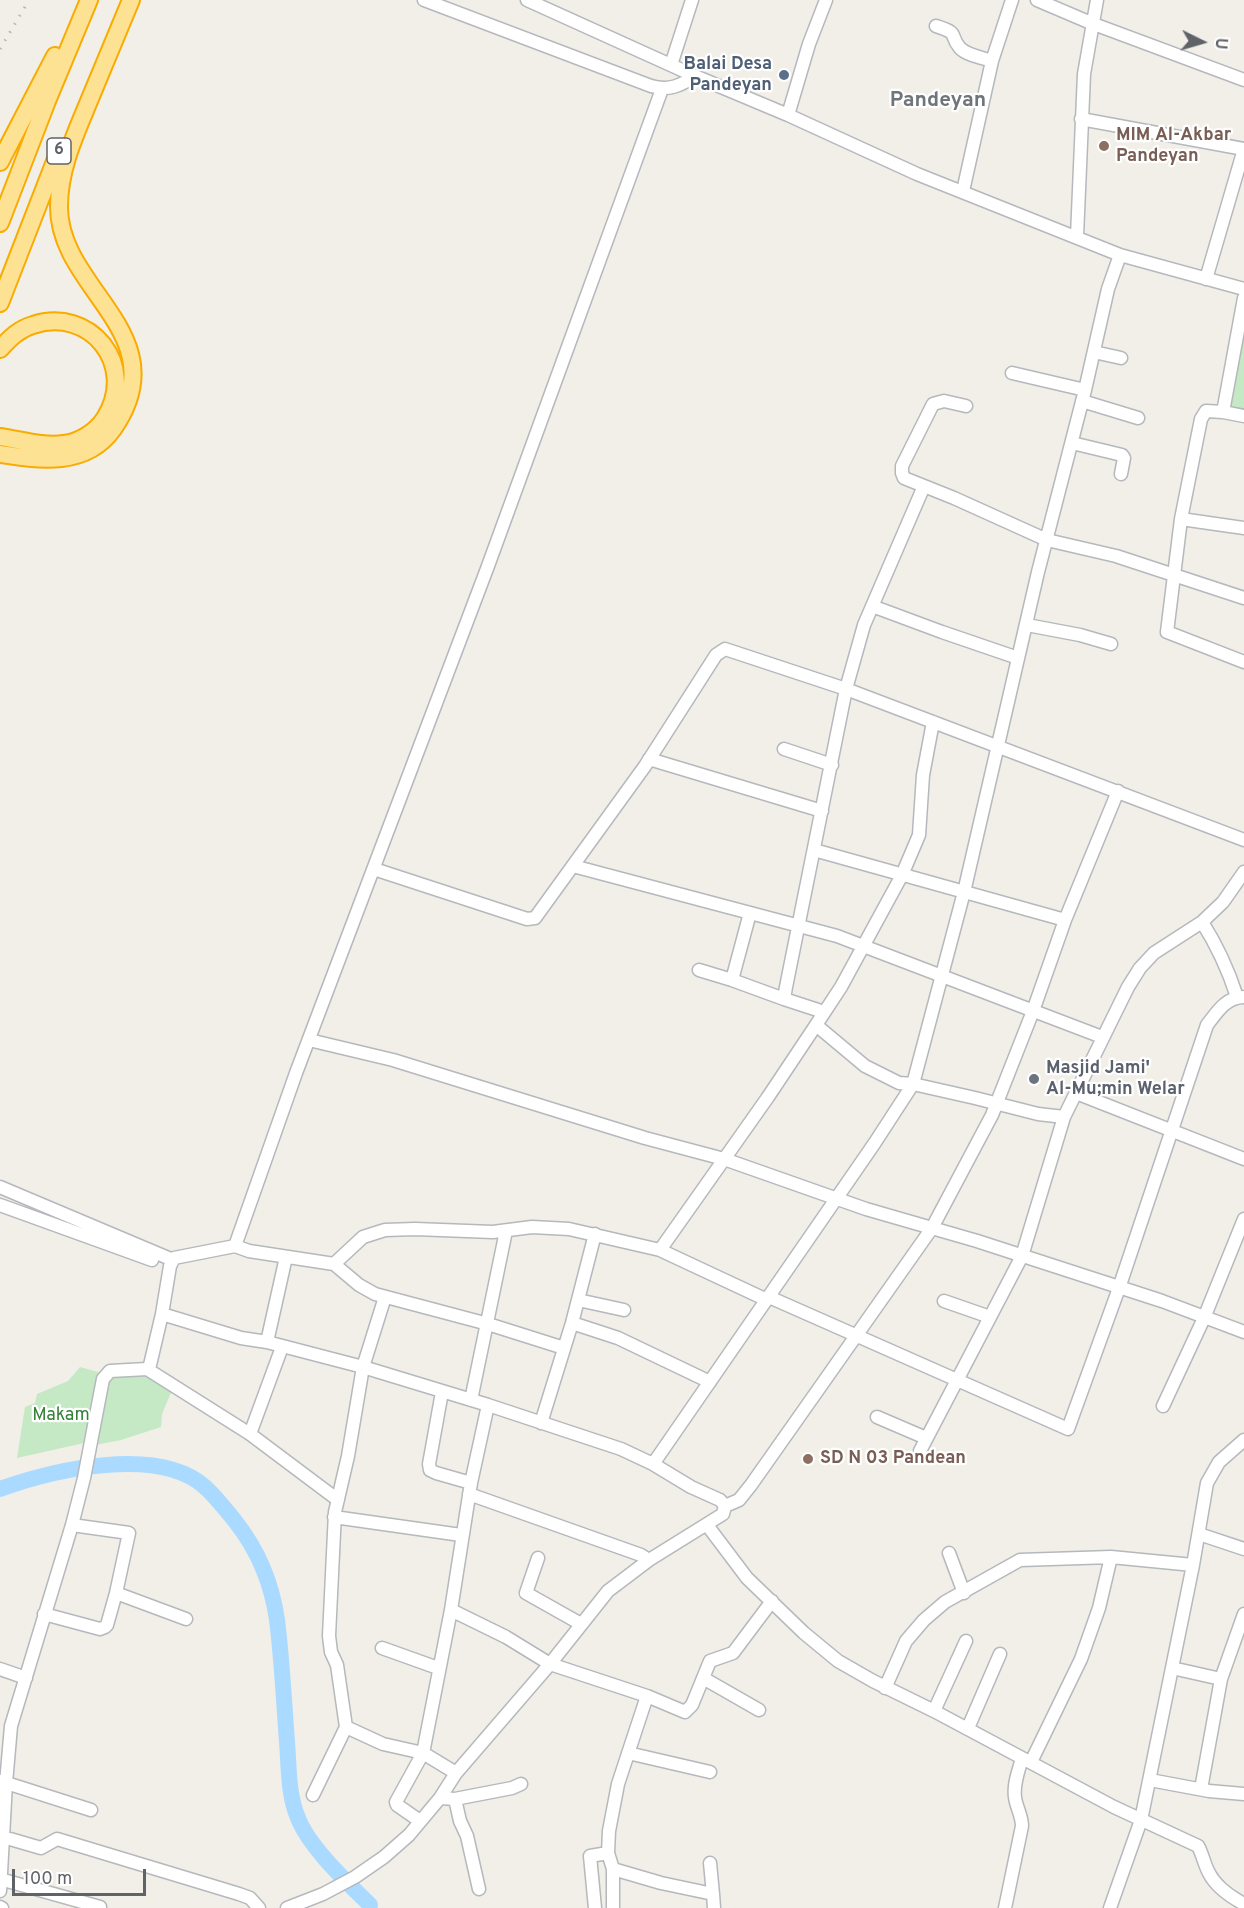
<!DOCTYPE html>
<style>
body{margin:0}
#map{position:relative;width:1244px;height:1908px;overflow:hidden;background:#f1efe8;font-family:Overpass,sans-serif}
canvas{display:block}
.north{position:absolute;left:1172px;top:12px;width:60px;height:60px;-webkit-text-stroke:4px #fff;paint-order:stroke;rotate:95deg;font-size:16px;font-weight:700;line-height:24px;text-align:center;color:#5f6368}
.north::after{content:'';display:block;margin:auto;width:21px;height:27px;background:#5f6368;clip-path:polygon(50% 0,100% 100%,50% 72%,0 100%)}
.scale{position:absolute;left:12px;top:1869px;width:134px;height:27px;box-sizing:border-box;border:3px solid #5f6368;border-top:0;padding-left:8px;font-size:18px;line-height:21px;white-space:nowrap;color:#5f6368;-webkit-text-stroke:4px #fff;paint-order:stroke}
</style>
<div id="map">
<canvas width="1244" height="1908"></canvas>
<div class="north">U</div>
<div class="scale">100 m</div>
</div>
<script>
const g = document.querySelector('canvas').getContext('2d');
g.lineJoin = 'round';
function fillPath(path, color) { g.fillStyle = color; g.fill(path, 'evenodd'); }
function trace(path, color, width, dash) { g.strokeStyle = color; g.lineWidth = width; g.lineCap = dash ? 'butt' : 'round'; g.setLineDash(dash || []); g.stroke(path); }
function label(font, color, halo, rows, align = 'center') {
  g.font = font + ' Overpass,sans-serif'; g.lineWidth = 4.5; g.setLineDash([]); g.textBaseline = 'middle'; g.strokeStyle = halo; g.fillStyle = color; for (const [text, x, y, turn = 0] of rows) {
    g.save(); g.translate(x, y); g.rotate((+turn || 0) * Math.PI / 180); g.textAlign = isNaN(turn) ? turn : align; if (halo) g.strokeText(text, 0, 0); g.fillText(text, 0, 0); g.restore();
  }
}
const green = new Path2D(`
 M1244,330v81l-14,-3z
 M80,1367l18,5 -8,57 -5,4 -1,10 -67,15 8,-51 10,-4 2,-9 31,-13z
 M147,1374l25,16 -10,24 -1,13 -40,13 -26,5 11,-58 6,-11z`);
const river = new Path2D(`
 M0,1489c53,-19 158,-44 205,-2 11,10 21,23 30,34 23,29 37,63 42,99 5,40 7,82 10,122 2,25 1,53 11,76 11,29 50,65 72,87`);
const minor = new Path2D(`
 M424,0l227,86c18,5 29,0 44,-10l93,39 129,59 203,81 124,34
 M527,0l168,76
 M1037,0l54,23 153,57
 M936,26c25,8 12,8 24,22 6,7 23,10 32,13
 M671,65l21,-65
 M788,115l21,-71 17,-44
 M1081,119l163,30
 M963,191l29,-130 20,-61
 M1077,236l7,-162 13,-74
 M1206,279l38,-130
 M1244,298l-21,114 21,4
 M1094,352l27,6
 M1012,373l73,17
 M1082,401l56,17
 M966,406l-22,-5 -11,3 -31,62v7l2,5 50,20 93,42 69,16 128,42
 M1223,412l-17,-1 -5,8 -20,100 -14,113 77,30
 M1072,443l50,12 2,3 -3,16
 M1181,519l63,9
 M872,606l70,26 76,26
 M1027,625l53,10 31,9
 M784,749l48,16
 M649,759l173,52
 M814,850l251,70
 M573,866l264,70 265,101
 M374,869l153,50 8,-1 110,-152 71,-111 9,-6 121,40 398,151
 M750,913l-18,67 52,19
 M1202,922c16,25 26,47 35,75
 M699,970l33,10
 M824,1012l-40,-13 2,-12 60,-298 18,-64 60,-139
 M816,1025l49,41 34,17 14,1 62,14 63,16 26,3
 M309,1040l84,20 252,78 79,21 142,50 111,32 185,60 82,31
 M1076,1093l168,66
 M0,1187l173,73
 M0,1205l152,55
 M235,1246l61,-173 192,-507 174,-477
 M660,1250l108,-153 48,-72 25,-38 61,-112 17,-40 4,-60 10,-53
 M334,1264l29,-27 22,-7 30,-1 78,3 39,-5 37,2 91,21 107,50
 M385,1297l-22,70 -15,89 -13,56 -6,124 2,16 6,13 9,62 37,17 40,9 -27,49 1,3 23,16
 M769,1297l299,132 51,-141 88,-263c10,-13 19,-28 37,-28
 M578,1300l46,10
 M944,1301l46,16
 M572,1323l46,15 92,44
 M267,1342l19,-85
 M564,1348l-76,-24 -113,-30 -16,-9 -25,-21 -85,-13 -14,-5 -61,12 -4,8 -8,48 79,24 26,4 96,25 125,38 133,44 32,15 38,23 29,13 5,6
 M147,1369l103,65 88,66
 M442,1392l-13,72 1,6 6,3 35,10
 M471,1400l35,-169
 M1163,1406l41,-88 40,-99
 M877,1417l49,21
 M541,1423l31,-100 23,-89
 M250,1434l32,-87
 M920,1451l102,-195 42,-139 64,-130 12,-19 14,-15 48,-31 21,-20 21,-30
 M653,1464l221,-320 39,-60 51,-192 74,-320 47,-182 23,-101 12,-34
 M469,1494l172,61 8,5
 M334,1517l127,18
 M707,1525l40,53 57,55 34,28 35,20 61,30 180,96 84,39c5,9 6,18 11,27 7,14 22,24 35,31
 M1199,1534l45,15
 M949,1553l15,40
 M538,1558l-12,35 55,31
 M116,1593l70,26
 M451,1610l55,27 44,27 97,32 38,16 7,-7 18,-44 23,-8 39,-52
 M44,1614l56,15 5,-2 2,-2 9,-32 13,-60 -57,-8
 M382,1648l56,20
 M1172,1668l49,11
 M0,1669l26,9
 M703,1678l56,32
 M885,1688l21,-47 18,-21 21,-18 75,-42 91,-3 82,8
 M934,1711l32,-70
 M968,1728l32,-74
 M628,1753l82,19
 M1031,1762l50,-103 18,-51 12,-51
 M456,1773l-33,-20 28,-143 20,-127 17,-78
 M1150,1780l59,11 35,3
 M0,1781l91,29
 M1201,1789l20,-110 23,-65
 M313,1795l33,-68
 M440,1798l15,1 5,22 7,15 12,53
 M455,1799l57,-11 9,-4
 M10,1839l31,9 16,-9 182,55 11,4 9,10
 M710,1863l3,31
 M613,1869l48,14 52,11 1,14
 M0,1879l100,28
 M0,1891l6,-108 5,-57 61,-201 12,-47 19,-99 7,-8 37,-2 3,-4 12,-51
 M0,1907l2,1
 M287,1908l36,-14 32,-17 29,-20 25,-22 31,-37 16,-25 94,-109 58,-73 41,-31 74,-46 2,-8 14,-6 12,-15 181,-257 60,-113 41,-104 32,-91 53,-129
 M595,1908l-5,-52 18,-3
 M613,1908v-39l-5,-16 1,-22 9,-47 29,-88
 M1005,1908l17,-82c0,-11 -6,-19 -7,-29 -2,-13 4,-27 7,-39
 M1110,1908l31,-88 52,-255 14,-82 12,-21 25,-22`);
const highway = new Path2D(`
 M0,162l55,-106
 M0,223l47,-122 42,-101
 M0,303l59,-152
 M0,349c10,-11 19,-20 33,-24 57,-19 105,40 72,93 -9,14 -25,24 -41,26 -21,3 -43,-4 -64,-7
 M0,454c40,6 86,13 113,-25 66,-95 -55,-139 -54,-223 0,-37 16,-71 30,-105 14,-34 28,-67 42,-101`);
const rail = new Path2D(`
 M0,49l29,-49`);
const markers = [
 [784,75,6,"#5c6f8a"],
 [1104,146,6,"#8d6e63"],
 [1034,1079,6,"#6b7280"],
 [808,1459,6,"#8d6e63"]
];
const shields = [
 [59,151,24]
];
const shieldNames = [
 ["6",59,151]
];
const serviceNames = [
 ["Balai Desa",772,65],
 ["Pandeyan",772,86]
];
const educationNames = [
 ["MIM Al-Akbar",1116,136],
 ["Pandeyan",1116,157],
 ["SD N 03 Pandean",820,1459]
];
const worshipNames = [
 ["Masjid Jami'",1046,1069],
 ["Al-Mu;min Welar",1046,1090]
];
const parkNames = [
 ["Makam",61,1416]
];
const quarterNames = [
 ["Pandeyan",938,102]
];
fillPath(green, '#c5e8c5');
trace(river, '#aadaff', 16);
trace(minor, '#b5b8bc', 15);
trace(highway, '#f9ab00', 20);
trace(minor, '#fff', 12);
trace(highway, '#fde293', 16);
trace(rail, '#b6b7b8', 3, [1.5, 8]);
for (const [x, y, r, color] of markers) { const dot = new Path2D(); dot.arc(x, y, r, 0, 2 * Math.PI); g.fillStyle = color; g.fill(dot); trace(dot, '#fff', 2); }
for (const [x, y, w] of shields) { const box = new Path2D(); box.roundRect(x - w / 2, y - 13, w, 26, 4.5); g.fillStyle = '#fff'; g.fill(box); trace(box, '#5f6368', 1.5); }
label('bold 16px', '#5f6368', null, shieldNames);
label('bold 18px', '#4e5e75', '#fff', serviceNames, 'right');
label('bold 18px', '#785e54', '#fff', educationNames, 'left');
label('bold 18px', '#5b616d', '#fff', worshipNames, 'left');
label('18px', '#348238', '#fff', parkNames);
label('bold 21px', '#70757a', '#fff', quarterNames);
</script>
